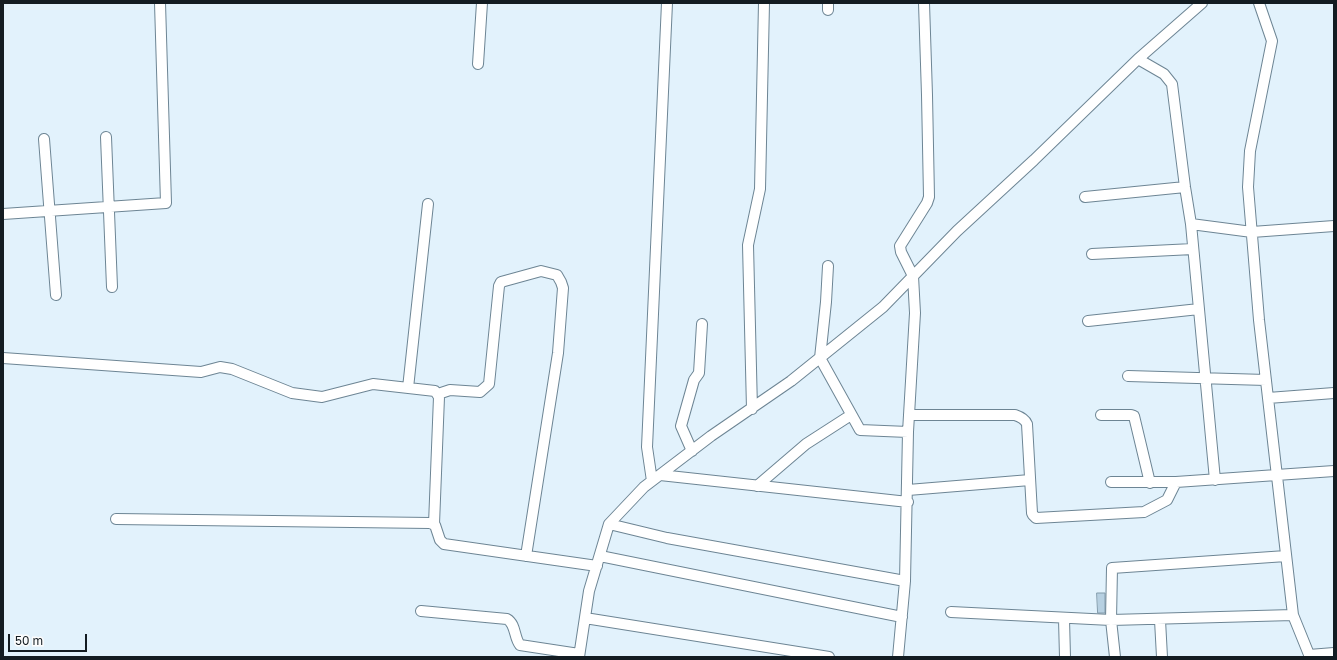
<!DOCTYPE html>
<style>
body{margin:0}
#map{position:relative;width:1337px;height:660px;overflow:hidden;background:#e2f2fc;font-family:"Golos Text",sans-serif}
canvas{display:block}
.frame{position:absolute;inset:0;border:4px solid #131c22;pointer-events:none}
.scale{position:absolute;left:8px;top:634px;width:79px;height:18px;box-sizing:border-box;border:2px solid #131c22;border-top:0;padding-left:5px;font-size:12px;line-height:14px;white-space:nowrap;color:#131c22;-webkit-text-stroke:3px #fcfcfc;paint-order:stroke}
</style>
<div id="map">
<canvas width="1337" height="660"></canvas>
<div class="frame"></div>
<div class="scale">50 m</div>
</div>
<script>
const g = document.querySelector('canvas').getContext('2d');
g.lineJoin = 'round';
function fillPath(path, color) { g.fillStyle = color; g.fill(path, 'evenodd'); }
function trace(path, color, width, dash) { g.strokeStyle = color; g.lineWidth = width; g.lineCap = dash ? 'butt' : 'round'; g.setLineDash(dash || []); g.stroke(path); }
const building = new Path2D(`
 M1097,593h8v20h-7z`);
const minor = new Path2D(`
 M1259,3l13,38 -22,110 -2,36 11,133 34,295 17,42
 M828,10v-7
 M1138,59l26,15 8,10 13,103 6,37 24,256
 M478,64l4,-61
 M106,137l6,150
 M44,139l12,156
 M1085,197l100,-10
 M3,214l163,-11 -6,-200
 M1191,224l61,8 82,-6
 M1092,254l101,-5
 M828,266l-2,36 -6,56 40,72 48,2
 M1088,321l111,-12
 M3,358l198,14 19,-5 12,2 60,24 30,4 51,-13 62,7 4,6 -5,127
 M1128,376l138,4
 M408,388l20,-184
 M438,394l12,-4 30,2 9,-8 10,-98 2,-4 40,-11 16,4 4,7 2,6 -5,65 -32,203
 M1268,398l66,-5
 M752,409l-4,-164 12,-56 4,-186
 M910,415h105c6,2 10,4 12,9l5,89 1,2 3,3 108,-6 23,-12 9,-18
 M1101,415h30l3,1 16,67
 M692,451l-11,-25 13,-46 5,-7 3,-49
 M660,475l248,27
 M652,481l-5,-34 20,-444
 M1111,482h65l158,-11
 M757,486l49,-42 45,-29
 M908,490l122,-10
 M116,519l314,4 5,2 5,15 4,4 153,22
 M609,524l58,14 238,43
 M600,556l302,61
 M421,611l86,8c9,5 7,19 13,26l59,9
 M951,612l160,8 182,-5
 M585,618l244,39
 M1064,619l1,38
 M1160,620l2,37
 M1309,655l25,-2
 M579,657l10,-66 20,-67 35,-37 67,-51 80,-55 92,-74 74,-76 77,-71 104,-101 64,-56
 M898,657l7,-76 3,-149 7,-119 -2,-37 -12,-24 -1,-6 27,-43 2,-6 -2,-102 -3,-92
 M1115,657l-4,-37 1,-52 174,-12`);
fillPath(building, '#b7d0e1');
trace(building, '#839cac', 1);
trace(minor, '#6d8594', 12);
trace(minor, '#fff', 10);
</script>
